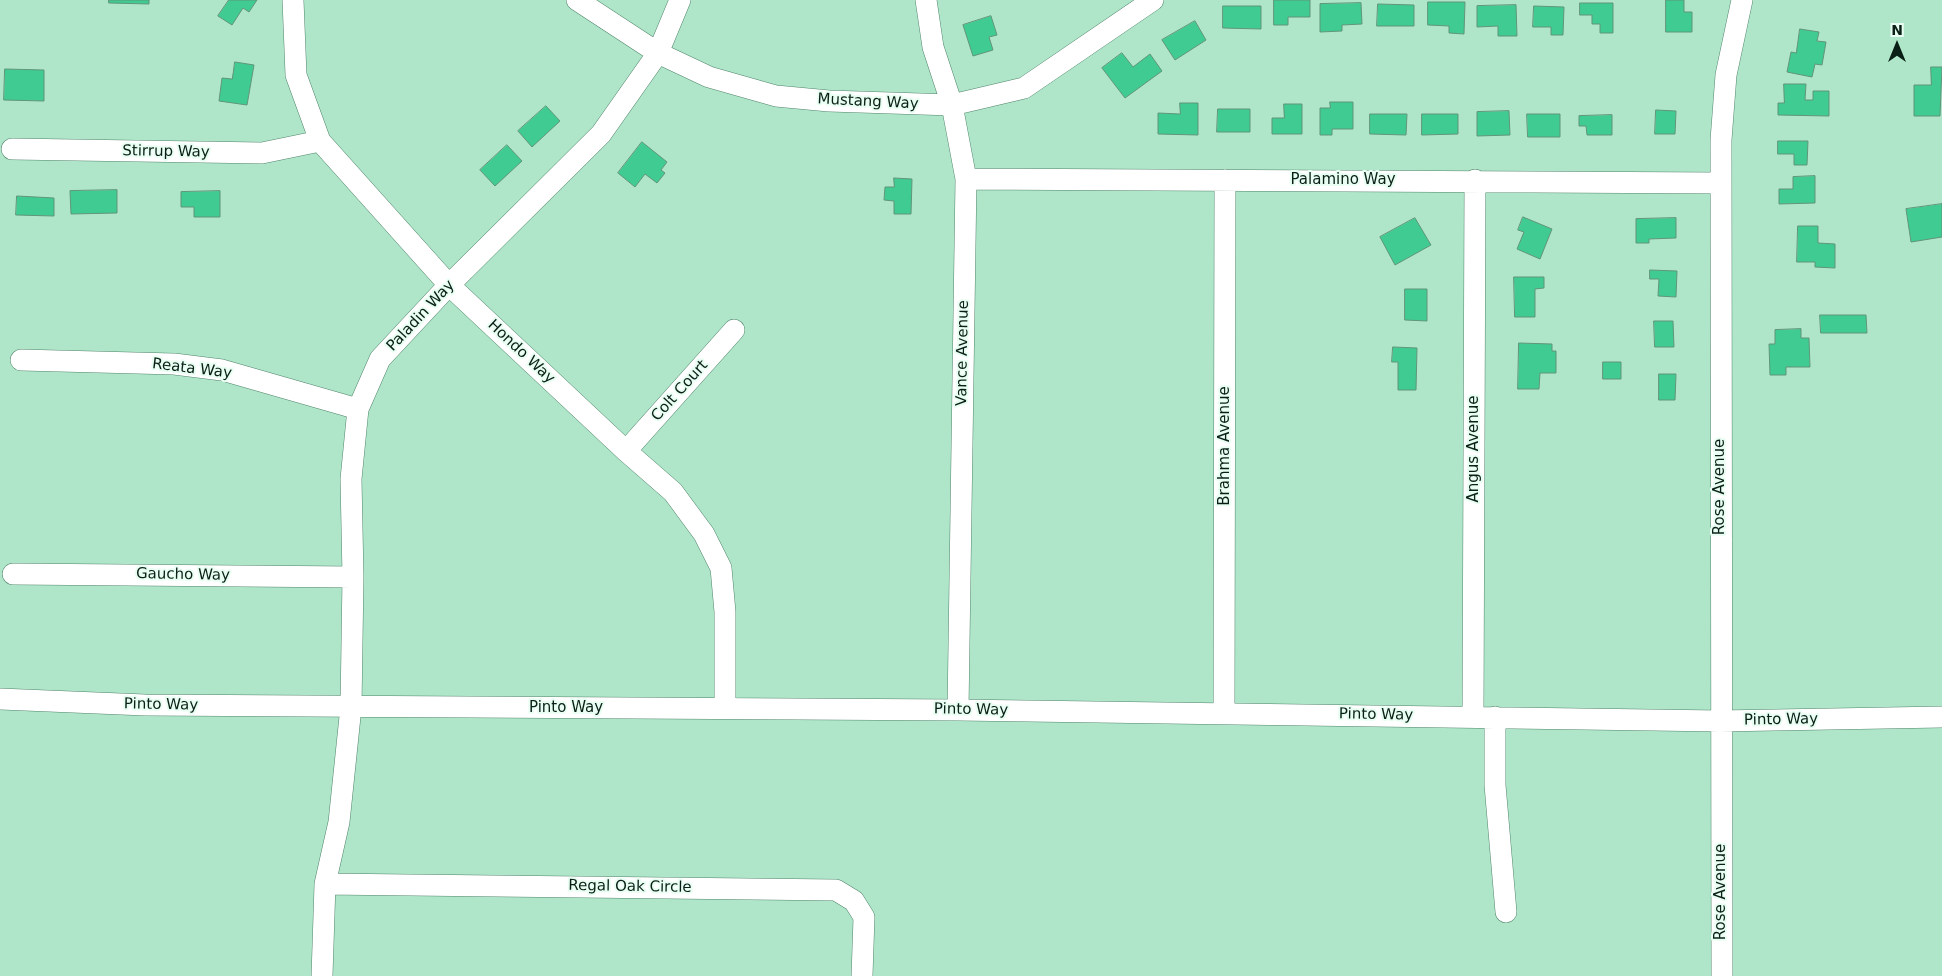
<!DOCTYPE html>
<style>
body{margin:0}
#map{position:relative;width:1942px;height:976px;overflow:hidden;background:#afe6c9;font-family:"DejaVu Sans",sans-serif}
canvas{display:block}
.north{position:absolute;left:1872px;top:20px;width:50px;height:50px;-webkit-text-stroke:4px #e9fef2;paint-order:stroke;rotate:0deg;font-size:14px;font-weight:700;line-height:20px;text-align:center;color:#0a2016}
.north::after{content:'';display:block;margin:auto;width:18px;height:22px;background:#0a2016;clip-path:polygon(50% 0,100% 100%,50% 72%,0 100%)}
</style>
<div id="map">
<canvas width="1942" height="976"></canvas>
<div class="north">N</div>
</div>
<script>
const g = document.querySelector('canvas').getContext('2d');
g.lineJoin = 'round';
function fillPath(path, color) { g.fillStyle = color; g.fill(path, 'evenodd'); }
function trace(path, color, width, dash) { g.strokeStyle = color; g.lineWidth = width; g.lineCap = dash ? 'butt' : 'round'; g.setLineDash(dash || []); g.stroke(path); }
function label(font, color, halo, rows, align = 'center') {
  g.font = font + ' "DejaVu Sans",sans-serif'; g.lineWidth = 4; g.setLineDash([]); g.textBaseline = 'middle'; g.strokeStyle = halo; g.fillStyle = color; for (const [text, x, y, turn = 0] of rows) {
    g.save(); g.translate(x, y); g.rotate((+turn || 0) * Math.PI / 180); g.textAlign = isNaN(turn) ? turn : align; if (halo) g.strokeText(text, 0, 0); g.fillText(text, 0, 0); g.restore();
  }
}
const building = new Path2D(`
 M109,0h40v4l-40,-1z
 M229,0h28l-8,12 -6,-4 -11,17 -14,-9z
 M1274,0h36v17h-22v8h-14z
 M1666,0h18v12h8v20h-26z
 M1428,2h37l-1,32 -15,-1v-7l-21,-1z
 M1361,3l1,21 -20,1v6l-22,1v-28z
 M1580,3h33v30h-13v-9h-8v-9h-12z
 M1378,4l36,1v21h-37z
 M1516,5l1,31h-19v-10l-21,1v-21z
 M1223,6h38v23l-38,-1z
 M1534,6l30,1 -1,28h-12v-8h-18z
 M991,16l6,19 -8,2 4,13 -20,6 -10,-31z
 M1195,21l11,19 -31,20 -13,-20z
 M1800,29l19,3 -2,9 9,1 -4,23 -7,-1 -3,13 -25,-5 4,-20 5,1z
 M1122,53l11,14 17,-13 12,17 -37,27 -23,-30z
 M235,62l19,3 -7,40 -28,-4 3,-23 10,1z
 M1931,67h11l-2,49h-26v-31h17z
 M5,69l39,1v31l-40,-1z
 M1784,84h22l-1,16h8v-9h16v25l-51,-1v-12h6z
 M1330,102h23v27h-21v6h-12v-27h10z
 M1180,103h18v32l-40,-1v-21l22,1z
 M1284,104h18v30h-30v-16h12z
 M546,106l14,15 -28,26 -14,-16z
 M1218,109h32v23h-33z
 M1656,110l20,1 -1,23h-20z
 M1509,111l1,24 -33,1v-24z
 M1370,114h37l-1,21 -36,-1z
 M1422,114h36v20l-36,1z
 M1527,114h33v23h-32z
 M1612,115v20h-25l-1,-9h-7v-10z
 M1778,141h30l-1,24h-13v-11h-16z
 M642,142l25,20 -6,8 4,3 -8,10 -12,-9 -10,13 -17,-14z
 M507,145l15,16 -27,25 -15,-16z
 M1815,176v27l-36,1v-15h14v-12z
 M894,178l18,1 -1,35h-17v-13l-10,-1 1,-13h9z
 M117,190v23l-46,1 -1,-23z
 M220,191v26h-26v-10h-13v-15z
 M17,196l37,2v18l-38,-1z
 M1942,204v33l-31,5 -5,-33z
 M1523,217l29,12 -12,30 -23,-10 7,-17 -6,-2z
 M1415,218l16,27 -36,20 -15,-28z
 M1676,218v20l-27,1v4h-13v-24z
 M1798,226h20v17l17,1v24l-20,-1v-5h-18z
 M1650,270l27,1 -1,26 -18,-1 1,-17h-9z
 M1514,277h30v11l-9,1v28h-20z
 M1405,289h22v32l-22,-1z
 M1820,315h46l1,18h-46z
 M1654,321h19l1,26h-19z
 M1801,329v9h8l1,29h-24v8h-16l-1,-31h6v-14z
 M1519,343l33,1v7h4v22h-16l-1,16h-21z
 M1393,347l24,1 -1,42h-18v-28h-6z
 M1603,362h18v17h-18z
 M1659,374h17l-1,26h-16z`);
const minor = new Path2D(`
 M293,0l3,75 24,66 129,144 177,166 47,41 31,42 17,34 4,44v96
 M577,0l81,53 51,24 67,19 53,5 123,4 72,-17 129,-88
 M926,0l7,47 19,58 14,74 -8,531
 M12,149l250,4 58,-12
 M966,179l755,4
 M21,360l153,4 48,6 136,39
 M626,451l108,-121
 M13,574l340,3
 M0,699l145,6 813,5 762,11 222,-4
 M1224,713l1,-533
 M1473,717l2,-537
 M1495,717v68l11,127
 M325,884l511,6 18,11 10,16 -2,59
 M322,976l3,-92 14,-62 12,-115 2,-130 -2,-98 7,-70 22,-50 69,-74 152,-151 57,-81 22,-53
 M1722,976l-1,-836 5,-65 16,-75`);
const streetNames = [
 ["Mustang Way",868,102,3],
 ["Stirrup Way",166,152,1],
 ["Palamino Way",1343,180],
 ["Paladin Way",421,316,-47],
 ["Hondo Way",521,352,43],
 ["Vance Avenue",963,353,-89],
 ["Reata Way",192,369,7],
 ["Colt Court",680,391,-48],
 ["Brahma Avenue",1225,446,-90],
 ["Angus Avenue",1474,449,-90],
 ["Rose Avenue",1720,487,-90],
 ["Gaucho Way",183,575,1],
 ["Pinto Way",161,705,1],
 ["Pinto Way",566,708],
 ["Pinto Way",971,710,1],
 ["Pinto Way",1376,715,1],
 ["Pinto Way",1781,720,-1],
 ["Regal Oak Circle",630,887,1],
 ["Rose Avenue",1721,892,-90]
];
fillPath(building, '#3fcb91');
trace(building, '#61957b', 1);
trace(minor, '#51846b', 22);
trace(minor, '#fff', 21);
label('15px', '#0a2016', '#e9fef2', streetNames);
</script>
